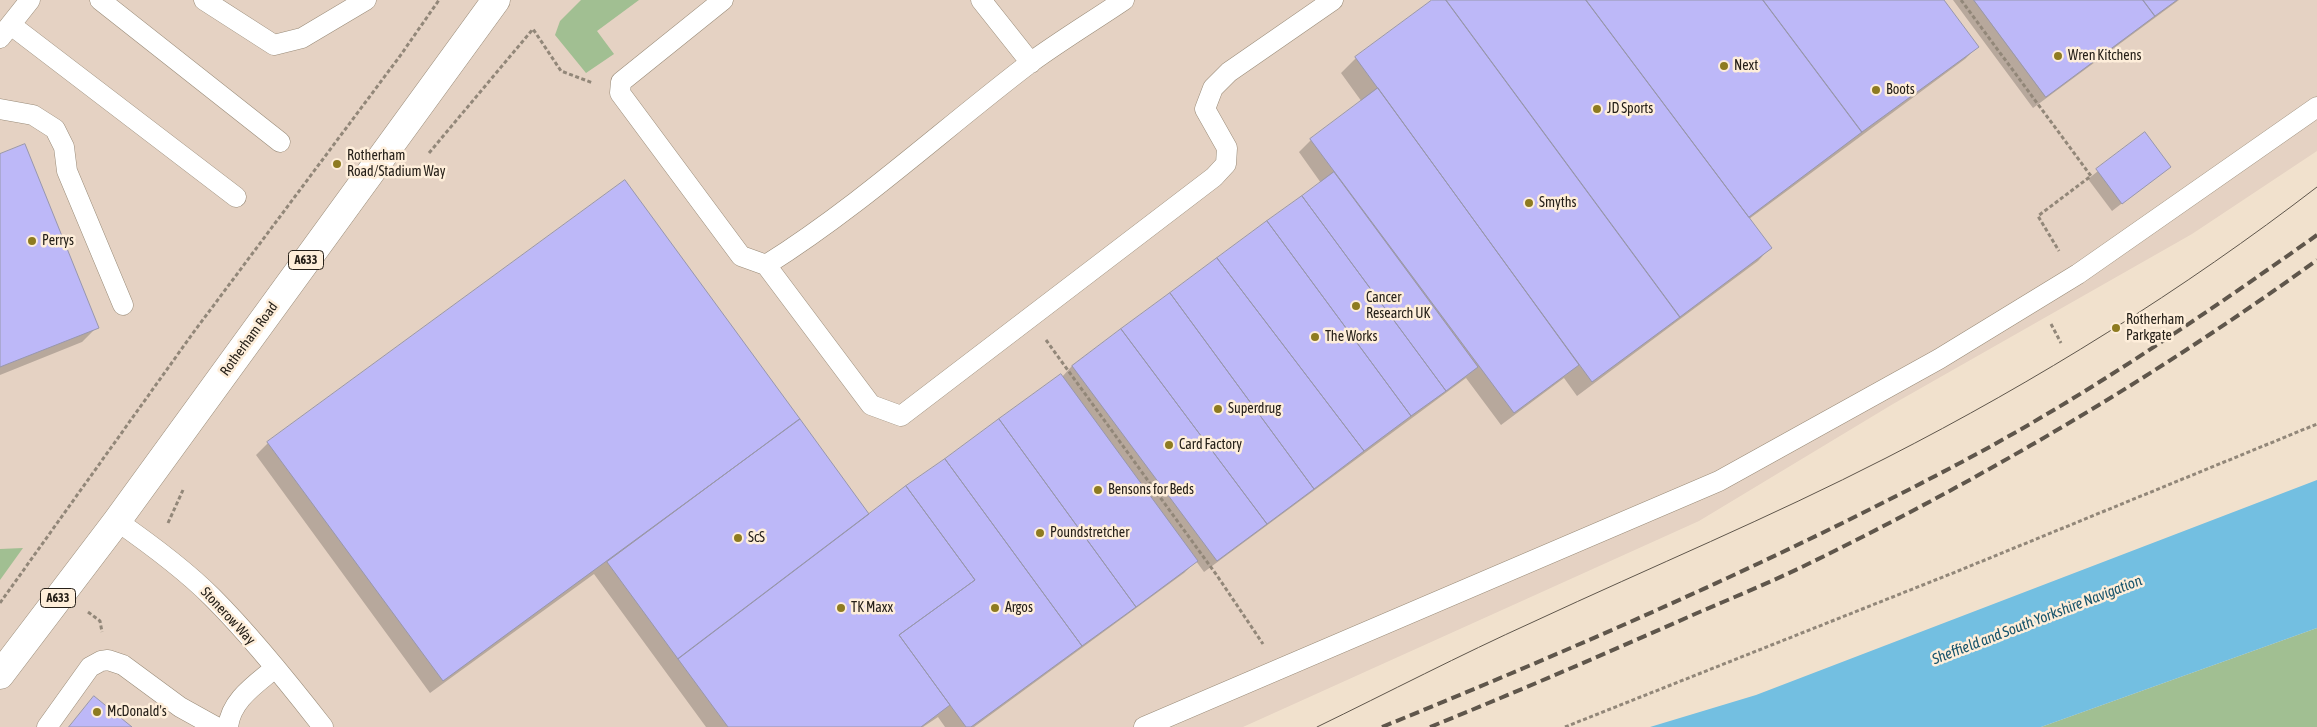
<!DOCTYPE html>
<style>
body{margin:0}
canvas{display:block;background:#f1e1cd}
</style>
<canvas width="2317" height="727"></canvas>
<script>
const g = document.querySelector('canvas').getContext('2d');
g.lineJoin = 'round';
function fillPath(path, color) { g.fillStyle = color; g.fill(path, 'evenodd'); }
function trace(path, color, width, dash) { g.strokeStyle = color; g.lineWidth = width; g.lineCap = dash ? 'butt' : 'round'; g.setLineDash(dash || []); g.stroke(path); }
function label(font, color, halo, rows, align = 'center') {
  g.font = font + ' "Asap Condensed",sans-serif'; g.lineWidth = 5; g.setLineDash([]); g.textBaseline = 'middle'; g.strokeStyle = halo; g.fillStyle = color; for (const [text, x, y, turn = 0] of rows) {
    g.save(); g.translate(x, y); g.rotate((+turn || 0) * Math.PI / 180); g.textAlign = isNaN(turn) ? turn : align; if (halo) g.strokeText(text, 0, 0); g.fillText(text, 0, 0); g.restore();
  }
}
const commercial = new Path2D(`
 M0,0h2317v151l-125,83 -299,170 -194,117 -456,206h-1243z`);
const green = new Path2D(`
 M581,0h58l-42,31 17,23 -28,19 -31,-38 5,-14z
 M23,548l-23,32v-31z
 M2317,628v99h-276z`);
const water = new Path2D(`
 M2317,480v148l-276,99h-391l106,-32z`);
const shadow = new Path2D(`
 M1434,0h509l34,47 -12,12 -216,160 21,29 -12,13 -181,135 -13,-18 -63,47 -35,-47 -262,194 -8,-11 -12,12 -210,154h-29l-7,-10 -15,10h-217l-112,-153 -164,119 -174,-238 12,-12 357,-261 244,334 193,-139 10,-11 249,-183 -22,-31 12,-12 51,-38 -21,-29 15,-15z
 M1953,0h226l-146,108z
 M2145,134l24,33 -57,44 -24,-32z
 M0,155l97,172 -15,15 -82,33z`);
const building = new Path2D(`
 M1432,0h14l234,317 -88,65 -237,-325z
 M1446,0h140l186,248 -92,69z
 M1586,0h177l99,132 -113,85z
 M1763,0h181l35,47 -117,85z
 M1974,0h169l12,16 -109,81z
 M2143,0h34l-22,16z
 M1378,88l201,277 -65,48 -204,-274z
 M2145,132l26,35 -49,37 -26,-35z
 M25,144l74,184 -99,39v-213z
 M1334,172l144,195 -32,24 -144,-195z
 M625,180l175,239 -357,262 -176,-239z
 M1302,196l144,195 -35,25 -144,-195z
 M1267,221l144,195 -47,35 -147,-193z
 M1217,258l147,193 -50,38 -144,-196z
 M1170,293l144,196 -47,35 -146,-195z
 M1121,329l146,195 -50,37 -145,-195z
 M1061,374l137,187 -62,46 -137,-188z
 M800,419l69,95 -191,145 -71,-97z
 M999,419l137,188 -54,39 -137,-187z
 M945,459l137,187 -111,81h-5l-67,-92 76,-55 -69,-94z
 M906,486l69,94 -76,55 51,70 -29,22h-193l-50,-68z
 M94,696l38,31h-63z`);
const path = new Path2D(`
 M1961,0l130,176 -53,40 21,35
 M429,153l104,-124 28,42 32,12
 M2051,324l10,19
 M1046,340l172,237 45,67
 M168,523l15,-33
 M0,603l193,-270 207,-277 39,-56
 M88,612l12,9 2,11
 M1565,727l393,-156 359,-147`);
const service = new Path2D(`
 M100,0l180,142
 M204,0l70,45 28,-7 64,-38
 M723,0l-102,82 -1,11 121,163 25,9c94,-59 176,-135 264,-202 30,-22 63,-42 94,-63
 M981,0l50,63
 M11,25l225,172
 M0,38l30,-38
 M0,109l33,6 22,14 9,18 3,24 56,134
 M766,265l105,140 30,11 313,-239 12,-13 1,-16 -22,-39 8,-21 16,-16 104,-72
 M117,521c33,23 66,47 95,76 40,40 76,85 111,130
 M47,727l43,-60 11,-6 7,-1 15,5 57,42 36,20
 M228,727c3,-27 27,-42 47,-59
 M1144,727l575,-246 220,-122 139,-85 239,-167`);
const primary = new Path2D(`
 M0,675l117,-154 379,-521`);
const tram = new Path2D(`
 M1317,727c72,-35 143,-72 216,-105 118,-55 238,-105 353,-164 151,-77 297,-168 431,-271`);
const rail = new Path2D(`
 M1382,727c196,-80 389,-164 576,-263 125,-66 243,-147 359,-229
 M1430,727c89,-36 177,-74 265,-113 37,-16 74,-31 111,-49 178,-87 351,-189 511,-305`);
const markers = [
 [2058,56,5,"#8e7b20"],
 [1724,66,5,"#8e7b20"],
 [1876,90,5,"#8e7b20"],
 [1597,109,5,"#8e7b20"],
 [337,164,5,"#8e7b20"],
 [1529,203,5,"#8e7b20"],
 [32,241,5,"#8e7b20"],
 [1356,306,5,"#8e7b20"],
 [2116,328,5,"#8e7b20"],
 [1315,337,5,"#8e7b20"],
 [1218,409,5,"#8e7b20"],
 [1169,445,5,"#8e7b20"],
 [1098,490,5,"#8e7b20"],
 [1040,533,5,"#8e7b20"],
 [738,538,5,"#8e7b20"],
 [841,608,5,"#8e7b20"],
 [995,608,5,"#8e7b20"],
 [97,712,5,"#8e7b20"]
];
const shields = [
 [306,260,35],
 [58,598,35]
];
const shieldNames = [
 ["A633",306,260],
 ["A633",58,598]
];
const poiNames = [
 ["Wren Kitchens",2068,56],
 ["Next",1734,66],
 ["Boots",1886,90],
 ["JD Sports",1607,109],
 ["Rotherham",347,156],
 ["Road/Stadium Way",347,172],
 ["Smyths",1539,203],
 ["Perrys",42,241],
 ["Cancer",1366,298],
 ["Research UK",1366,314],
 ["Rotherham",2126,320],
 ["Parkgate",2126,336],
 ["The Works",1325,337],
 ["Superdrug",1228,409],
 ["Card Factory",1179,445],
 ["Bensons for Beds",1108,490],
 ["Poundstretcher",1050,533],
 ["ScS",748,538],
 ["TK Maxx",851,608],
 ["Argos",1005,608],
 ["McDonald's",107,712]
];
const streetNames = [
 ["Rotherham Road",249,339,-54],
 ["Stonerow Way",228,616,47]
];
const waterNames = [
 ["Sheffield and South Yorkshire Navigation",2037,620,-21]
];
fillPath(commercial, '#e5d2c3');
fillPath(green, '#a1bf92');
fillPath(water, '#73bfe1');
fillPath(shadow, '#0003');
fillPath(building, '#bdb8f8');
trace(building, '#9897ad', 1);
trace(service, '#998b78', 21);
trace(primary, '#998b78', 29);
trace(path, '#928779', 3, [4, 2.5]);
trace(service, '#fff', 20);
trace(primary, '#fff', 28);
trace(tram, '#5f564b', 1);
trace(rail, '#5f564b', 4, [10, 5]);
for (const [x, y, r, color] of markers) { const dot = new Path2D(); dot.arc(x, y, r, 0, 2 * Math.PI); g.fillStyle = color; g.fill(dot); trace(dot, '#feeeda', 2); }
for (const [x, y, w] of shields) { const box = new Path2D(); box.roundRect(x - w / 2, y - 9.5, w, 19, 4); g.fillStyle = '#feeeda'; g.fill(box); trace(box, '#262019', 1); }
label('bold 12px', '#262019', null, shieldNames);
label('14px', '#262019', '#feeeda', poiNames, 'left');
label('14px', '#262019', '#feeeda', streetNames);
label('italic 15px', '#16536b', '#feeeda', waterNames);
</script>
